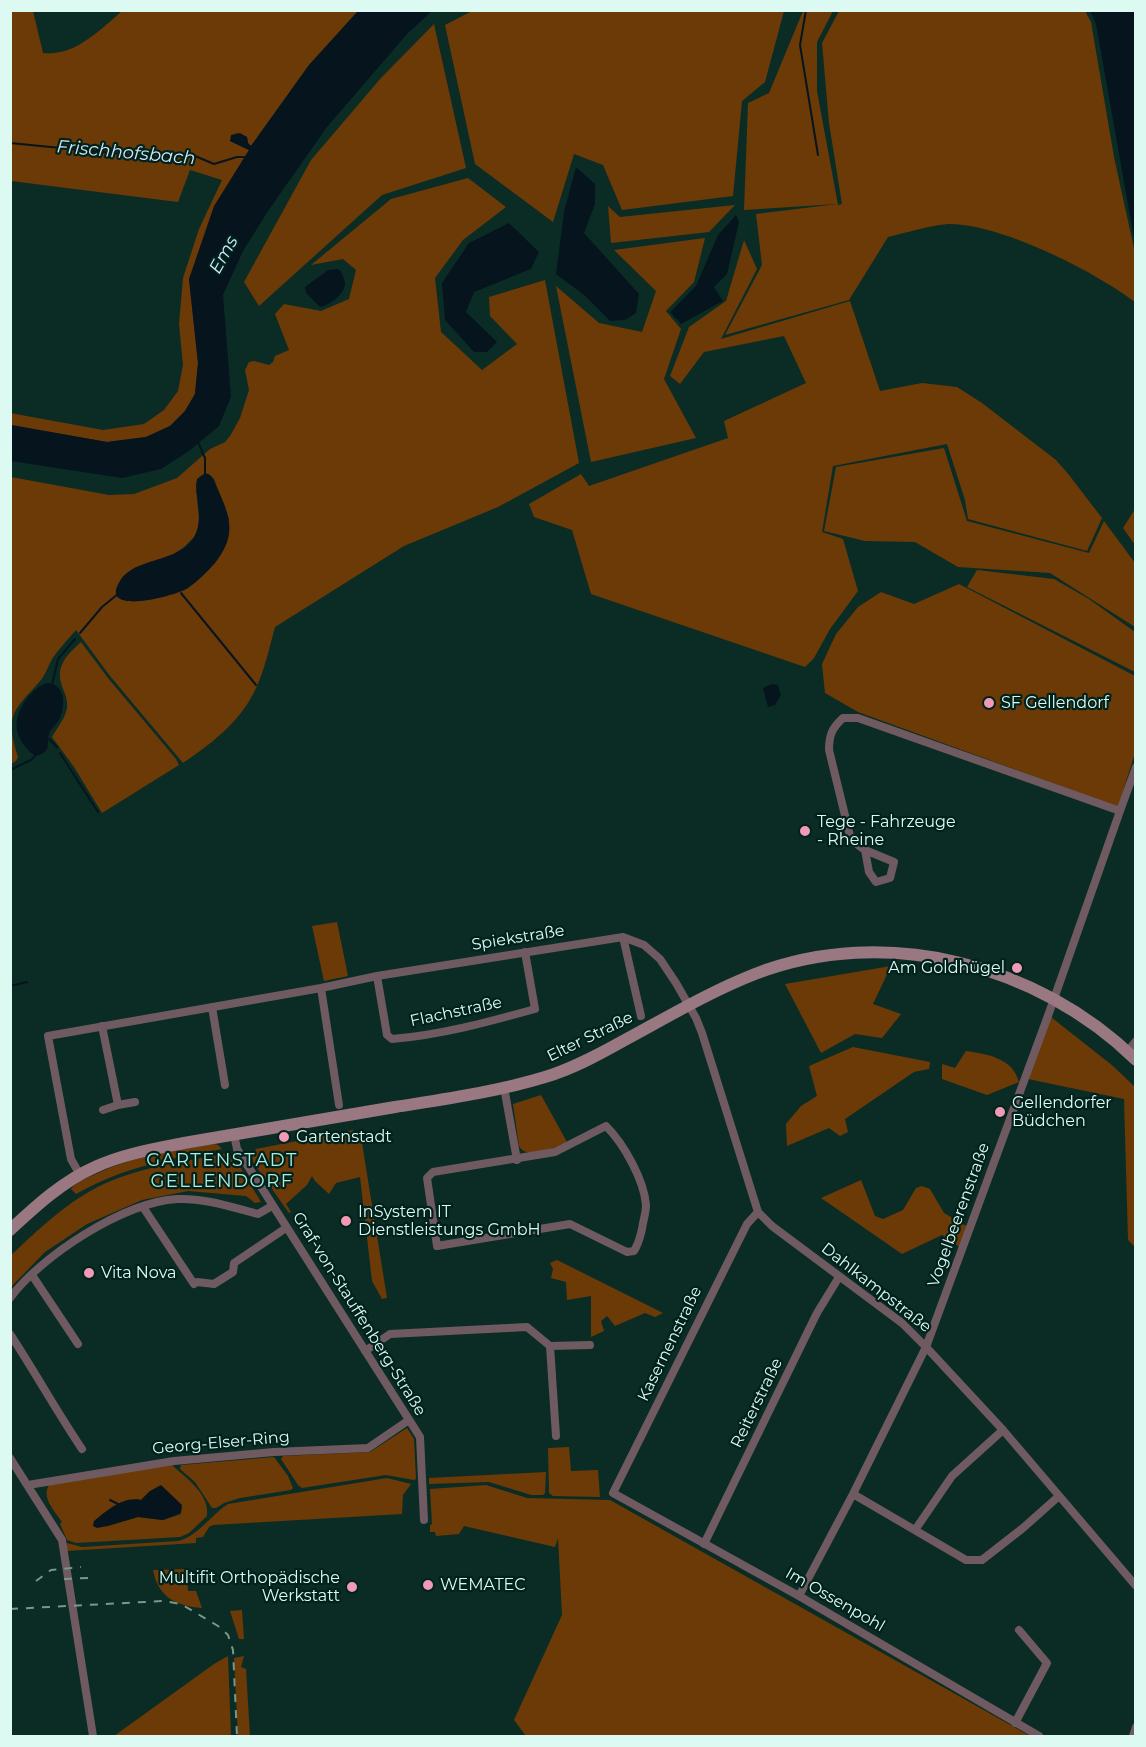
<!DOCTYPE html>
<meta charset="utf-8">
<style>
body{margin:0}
#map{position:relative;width:1146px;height:1747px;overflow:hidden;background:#0b2c25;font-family:Montserrat,sans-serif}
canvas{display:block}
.frame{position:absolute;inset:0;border:12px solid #dcfaf2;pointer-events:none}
</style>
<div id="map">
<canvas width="1146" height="1747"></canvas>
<div class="frame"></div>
</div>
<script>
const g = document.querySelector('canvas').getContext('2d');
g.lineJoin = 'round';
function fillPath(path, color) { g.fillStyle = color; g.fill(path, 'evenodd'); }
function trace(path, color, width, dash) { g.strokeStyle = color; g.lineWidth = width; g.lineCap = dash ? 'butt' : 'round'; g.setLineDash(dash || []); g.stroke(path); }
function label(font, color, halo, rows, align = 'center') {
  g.font = font + ' Montserrat,sans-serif'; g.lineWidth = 4.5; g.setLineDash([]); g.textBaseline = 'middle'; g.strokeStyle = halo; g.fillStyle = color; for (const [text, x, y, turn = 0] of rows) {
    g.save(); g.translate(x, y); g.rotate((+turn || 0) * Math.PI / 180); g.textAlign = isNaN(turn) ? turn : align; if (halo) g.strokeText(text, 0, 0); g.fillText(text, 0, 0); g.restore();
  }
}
const green = new Path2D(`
 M11,11h22l10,42c31,4 57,-23 79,-42h236l-49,54 -58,81 -3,-3 -1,-6 -11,-4 -6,8 19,9 -14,23 -46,106 9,84 -3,31 -10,17 -15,15 -24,11 -39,5 -96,-17 -1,-12 93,17 41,-6 20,-14 14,-19 5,-26 -4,-41 4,-46 16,-49 23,-49 -32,-10 -12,32 -167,-21z
 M472,11h312l-19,71 -23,19 -9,95 -111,14 -19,-45 -29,-11 -21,68 -78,-58 -30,-139z
 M803,11h30l-16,31v49l21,114 4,-1 -13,-81 -7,-80 17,-32h246l6,11 23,135 21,96v49c-41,-31 -132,-77 -184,-78 -16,0 -46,9 -63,13l-39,63 -124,35 37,-70 -6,-51 81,-10 -93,6 4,-107 21,-10z
 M434,24l32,144 -84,27 -123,111 -15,-24 67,-122 70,-82z
 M468,178l38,29 -43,33 -28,38 6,54 41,38 35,-26 -27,-28 -1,-19 56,-17 34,183 -81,44 -94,39 -129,81c-5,18 -9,37 -16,54 -14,37 -45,61 -76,82l-73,-87 -34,-46c-9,11 -20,21 -26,33 -3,6 -5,12 -9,17 -27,31 -37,33 -23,77l-2,4 -5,3v-287l98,18 25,-1 43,-16 33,-29 15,-7 5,-6 10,-18 9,-28 -4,-20 4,-8 5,-1 15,4 4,-3 2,-6 14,-6 -14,-36 9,-10 37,7 28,-12 7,-29 -13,-11 -32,6 80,-66zM205,473l5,2 4,4 15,40 -112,76 17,-27 37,-12 13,-9 10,-10 4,-8 1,-10 -3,-29z
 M735,205l-26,27 -98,11 -3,-37 12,11z
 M705,238l-11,44 -28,29 15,18 -17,50 32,59 -105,24 -35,-176 43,37 43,9 14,-41 -42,-41z
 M744,240l13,29 -36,70 129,-38 30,90 42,-8 35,4 25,16 74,57 13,15 33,43 -15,33 -119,-32 -3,-19 -18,-56 -114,22 -11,66 21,7 15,52 -28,38 -16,29 -9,9 -214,-73 -19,-64 -38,-13 -5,-13 52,-30 8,12 139,-48 -4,-17 82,-38 -22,-47 -80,16 -24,32 -10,-8 19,-49 37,-26z
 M944,448l23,73 122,32 15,-32 31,42v64l-85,-54 -92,-6 -43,-25 -50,-1 -41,-10 12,-64z
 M1135,509v36l-12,-17z
 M977,570l77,9 35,20 46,33v40l-168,-85z
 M959,584l176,92v77l-17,54 -260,-95 -33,-19 -3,-29 14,-30 22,-27 23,-15 33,12z
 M81,642l27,36 68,81 3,6 -77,48 -28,-46 -22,-30c5,-9 13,-18 15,-29 1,-8 -2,-14 -5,-22 -7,-20 5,-31 19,-44z
 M337,922l11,54 -24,5 -12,-55z
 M891,966l-18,38 28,10 -19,24 -27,-4 -34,19 -36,-69z
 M1051,1017l62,49 22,21v160l-7,-7 -4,-141 -96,-20z
 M853,1047l77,15 -1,7 -15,3 -69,47 3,13 -8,4 -11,-8 -42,18 -1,-22 15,-18 16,-10 -8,-30z
 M966,1051c21,3 47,7 53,31l-32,13 -45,-16v-15l13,4z
 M541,1095l26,47c-13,6 -39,19 -48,4l-6,-42z
 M353,1130l9,13 25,155 -5,1 -10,-18 -12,-104 -24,6 -7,11 -14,-13 -3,-5 -5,9 -21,19 5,8 -2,1 -36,-51 -1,-4 4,-9z
 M214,1144l4,1 4,4c-53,10 -98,18 -146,45l-5,-5c4,-6 15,-11 23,-14 38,-19 78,-24 120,-31z
 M224,1154l10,3 27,45 -6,1 -9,-7 -58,-5 -46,9 -55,24 -42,28 -34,35v-32c22,-20 45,-43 71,-59 42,-27 94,-33 142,-42z
 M861,1180l14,36 8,3 20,-9 13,-22 6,-2 8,3 14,24 24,14 -7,21 -19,-13 -40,19 -81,-56z
 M557,1260l106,53 -8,4 -10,-4 -30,13 -8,-10 -6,5 3,10 -13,6v-41l-24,4 -1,-18 -15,-4 2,-9 -3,-6z
 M407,1428l7,11 2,40 -2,1 -28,-5 -84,13 -4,-3 -17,-26 2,-3 87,-4z
 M569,1447l2,24 27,-1 2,27 -47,-1 -4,-3 -1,-45z
 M274,1457l14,19 5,12 -2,2 -51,8 -16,5 -8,5h-4l-17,-26 -15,-13 1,-4z
 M172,1465c14,13 38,29 35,51l-18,17 -9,4 -104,6 -9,-3 -7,-16 2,-2c-7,-11 -21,-24 -13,-37zM150,1491l31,23 -18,6 -25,-3 -14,4 12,-22 5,1z
 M546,1472l-1,21 -2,2h-12l-42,-13 -60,2v-6z
 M387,1478l24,6 -8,11 -1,19 -189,11 -4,2 -6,10 -7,1v5l-130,8 1,-8 15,4 96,-6c20,-5 33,-26 50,-37z
 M486,1485l41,13 83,2 420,236h-504l-12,-16 48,-105 -4,-77 -3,9 -91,-21 -5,8 -23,2 -1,-4h-5v-7l2,-1 -2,-35z
 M187,1569l1,22h8l6,17c-26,-2 -44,-11 -49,-38z
 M242,1610l2,29h-5l-9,-28z
 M228,1656l3,80h-117l100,-72z
 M244,1656l-3,11 5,2 4,67h-12l-4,-78z`);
const water = new Path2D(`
 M1135,10l1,2 -1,232 -39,-220 -6,-13z
 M358,11h74l-25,23 -80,93 -59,84 -25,40 -20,44 8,102 -12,29 -30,25 -28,18 -39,9 -111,-17v-36l96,17 39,-5 24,-11 15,-15 10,-17 3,-31 -9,-84 25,-73 35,-56 -19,-9 1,-6 9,-2 7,4 1,6 3,3 58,-81z
 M576,167l19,17v20l-11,29 55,61 -3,19 -11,7 -15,1 -26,-26 -28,-21 8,-62z
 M736,215l3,7 -12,52 -13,13 9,14 -42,23 -11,-12 26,-26 22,-51z
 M509,223l30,29 -8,17 -57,23 -8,20 31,30 -10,10h-13l-29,-32 -3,-37 27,-40z
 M337,269l3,1c2,4 5,9 5,14 -1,11 -15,21 -25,23l-14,-14 -1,-6 23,-17z
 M205,473l5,2 3,4c15,33 27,53 2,84 -8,9 -17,18 -27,25 -12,8 -91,29 -68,-7 16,-27 71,-16 78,-55 3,-14 -1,-27 -2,-41l1,-6z
 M47,683c19,1 19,23 12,37 -2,4 -6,7 -9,11 -5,11 4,21 -15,25 -21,-17 -25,-36 -7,-59 6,-6 11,-12 19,-14z
 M772,684l6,1 3,10 -6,10 -7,2 -5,-19z
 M161,1485l21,20 -1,8 -18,7 -25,-3 -30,9 -11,2 -4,-2 1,-5c13,-10 28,-25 47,-21l9,-9z`);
const stream = new Path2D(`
 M806,10l-6,35 18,110
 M10,143l143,14 42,-1 19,8 23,-7h7
 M198,442l7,16v16
 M181,593l75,92
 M80,633l22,-26 16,-13
 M52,685l6,-26 17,-20
 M49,739l8,8
 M60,753l38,59
 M10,770l21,-10 5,-5
 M10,986l17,-4
 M110,1500l8,4`);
const street = new Path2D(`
 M1120,811l16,-44
 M623,937l18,79
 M377,976l10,59 5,4c49,-4 96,-17 143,-30l-10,-57
 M321,988l18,117
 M212,1007l13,78
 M102,1026l16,79 17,-3
 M1127,1052l9,-11
 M504,1087l13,73
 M103,1110l15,-5
 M606,1126c18,18 38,54 40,79 0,8 -3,16 -4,24 -2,8 -3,14 -8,22l-7,1 -57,-28 -133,22 -10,-68 6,-6 122,-20z
 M234,1134l3,15 183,288 4,83
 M80,1175l-9,-16 -23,-123 273,-48 56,-12 246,-39 21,8 16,14 16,24 20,35 6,15 56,179 14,14 130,97 24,24 77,83 133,156
 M143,1207l51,77 3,-2 17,2 19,-12 1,-9 52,-35
 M758,1212l-11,12 -134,269 186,103 240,140
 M32,1275l46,69
 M10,1298c31,-42 114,-96 167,-99 28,-1 54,8 81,15l14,-8
 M10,1334c25,38 47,78 72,115
 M550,1346l40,-1
 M365,1351l25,-17 137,-7 23,19 6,90
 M10,1458l52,82 31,196
 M28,1485l146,-24 100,-9 94,-4 41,-28
 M853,1494l113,66h16l41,-32 36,-32
 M915,1530l37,-54 51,-46
 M704,1544l113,-231 22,-36
 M799,1596l54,-102 73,-147 123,-334 71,-202 -262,-93h-15c-11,10 -14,17 -14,32l22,90 14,10 29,12 -4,16 -14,4 -7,-10 -4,-22
 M1015,1723l32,-60 -28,-33
 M1133,1736l3,-9`);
const secondary = new Path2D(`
 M10,1230c26,-24 53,-49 85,-63 28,-13 59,-18 89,-24 71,-12 141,-24 211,-36 50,-8 101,-15 150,-30 27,-8 53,-22 78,-36 43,-23 86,-49 132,-67 130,-50 283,-10 381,86`);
const rail = new Path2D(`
 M64,1579l24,-1
 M36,1581l15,-11 30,-3
 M10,1609l154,-8 17,3 37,22 10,9 5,15 4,86`);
const markers = [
 [989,703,6,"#f09ab6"],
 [805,831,6,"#f09ab6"],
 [1017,968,6,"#f09ab6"],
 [1000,1112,6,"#f09ab6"],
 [284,1137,6,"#f09ab6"],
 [346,1221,6,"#f09ab6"],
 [89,1273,6,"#f09ab6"],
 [428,1585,6,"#f09ab6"],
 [352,1587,6,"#f09ab6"]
];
const poiNames = [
 ["SF Gellendorf",1001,703],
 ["Tege - Fahrzeuge",817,822],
 ["- Rheine",817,840],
 ["Am Goldhügel",1005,968,"right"],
 ["Gellendorfer",1012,1103],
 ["Büdchen",1012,1121],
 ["Gartenstadt",296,1137],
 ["InSystem IT",358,1212],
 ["Dienstleistungs GmbH",358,1230],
 ["Vita Nova",101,1273],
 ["Multifit Orthopädische",340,1578,"right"],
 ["Werkstatt",340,1596,"right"],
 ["WEMATEC",440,1585]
];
const streetNames = [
 ["Spiekstraße",518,938,-9],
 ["Flachstraße",456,1012,-12],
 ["Elter Straße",590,1037,-26],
 ["Vogelbeerenstraße",959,1215,-70],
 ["Dahlkampstraße",876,1288,38],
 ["Graf-von-Stauffenberg-Straße",359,1314,58],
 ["Kasernenstraße",670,1344,-64],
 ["Reiterstraße",757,1403,-64],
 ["Georg-Elser-Ring",221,1443,-5],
 ["Im Ossenpohl",835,1600,30]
];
const waterNames = [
 ["Frischhofsbach",126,153,5],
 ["Ems",224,255,-61]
];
const neighbourhoodNames = [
 ["GARTENSTADT",222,1161],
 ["GELLENDORF",222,1182]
];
fillPath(green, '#6c3a07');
fillPath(water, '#06141e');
trace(stream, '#06141e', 2);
trace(street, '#705a61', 8);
trace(secondary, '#9a7882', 12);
trace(rail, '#78978f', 2, [8, 8]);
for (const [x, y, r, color] of markers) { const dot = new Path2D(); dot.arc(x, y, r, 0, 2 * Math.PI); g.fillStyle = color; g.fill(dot); trace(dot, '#01221c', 2); }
label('16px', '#dcfaf2', '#01221c', poiNames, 'left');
label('16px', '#dcfaf2', '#01221c', streetNames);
label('italic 18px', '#d0e8f9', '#01221c', waterNames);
g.letterSpacing = '1.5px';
label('18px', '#aeecdd', '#01221c', neighbourhoodNames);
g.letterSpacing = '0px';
</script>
